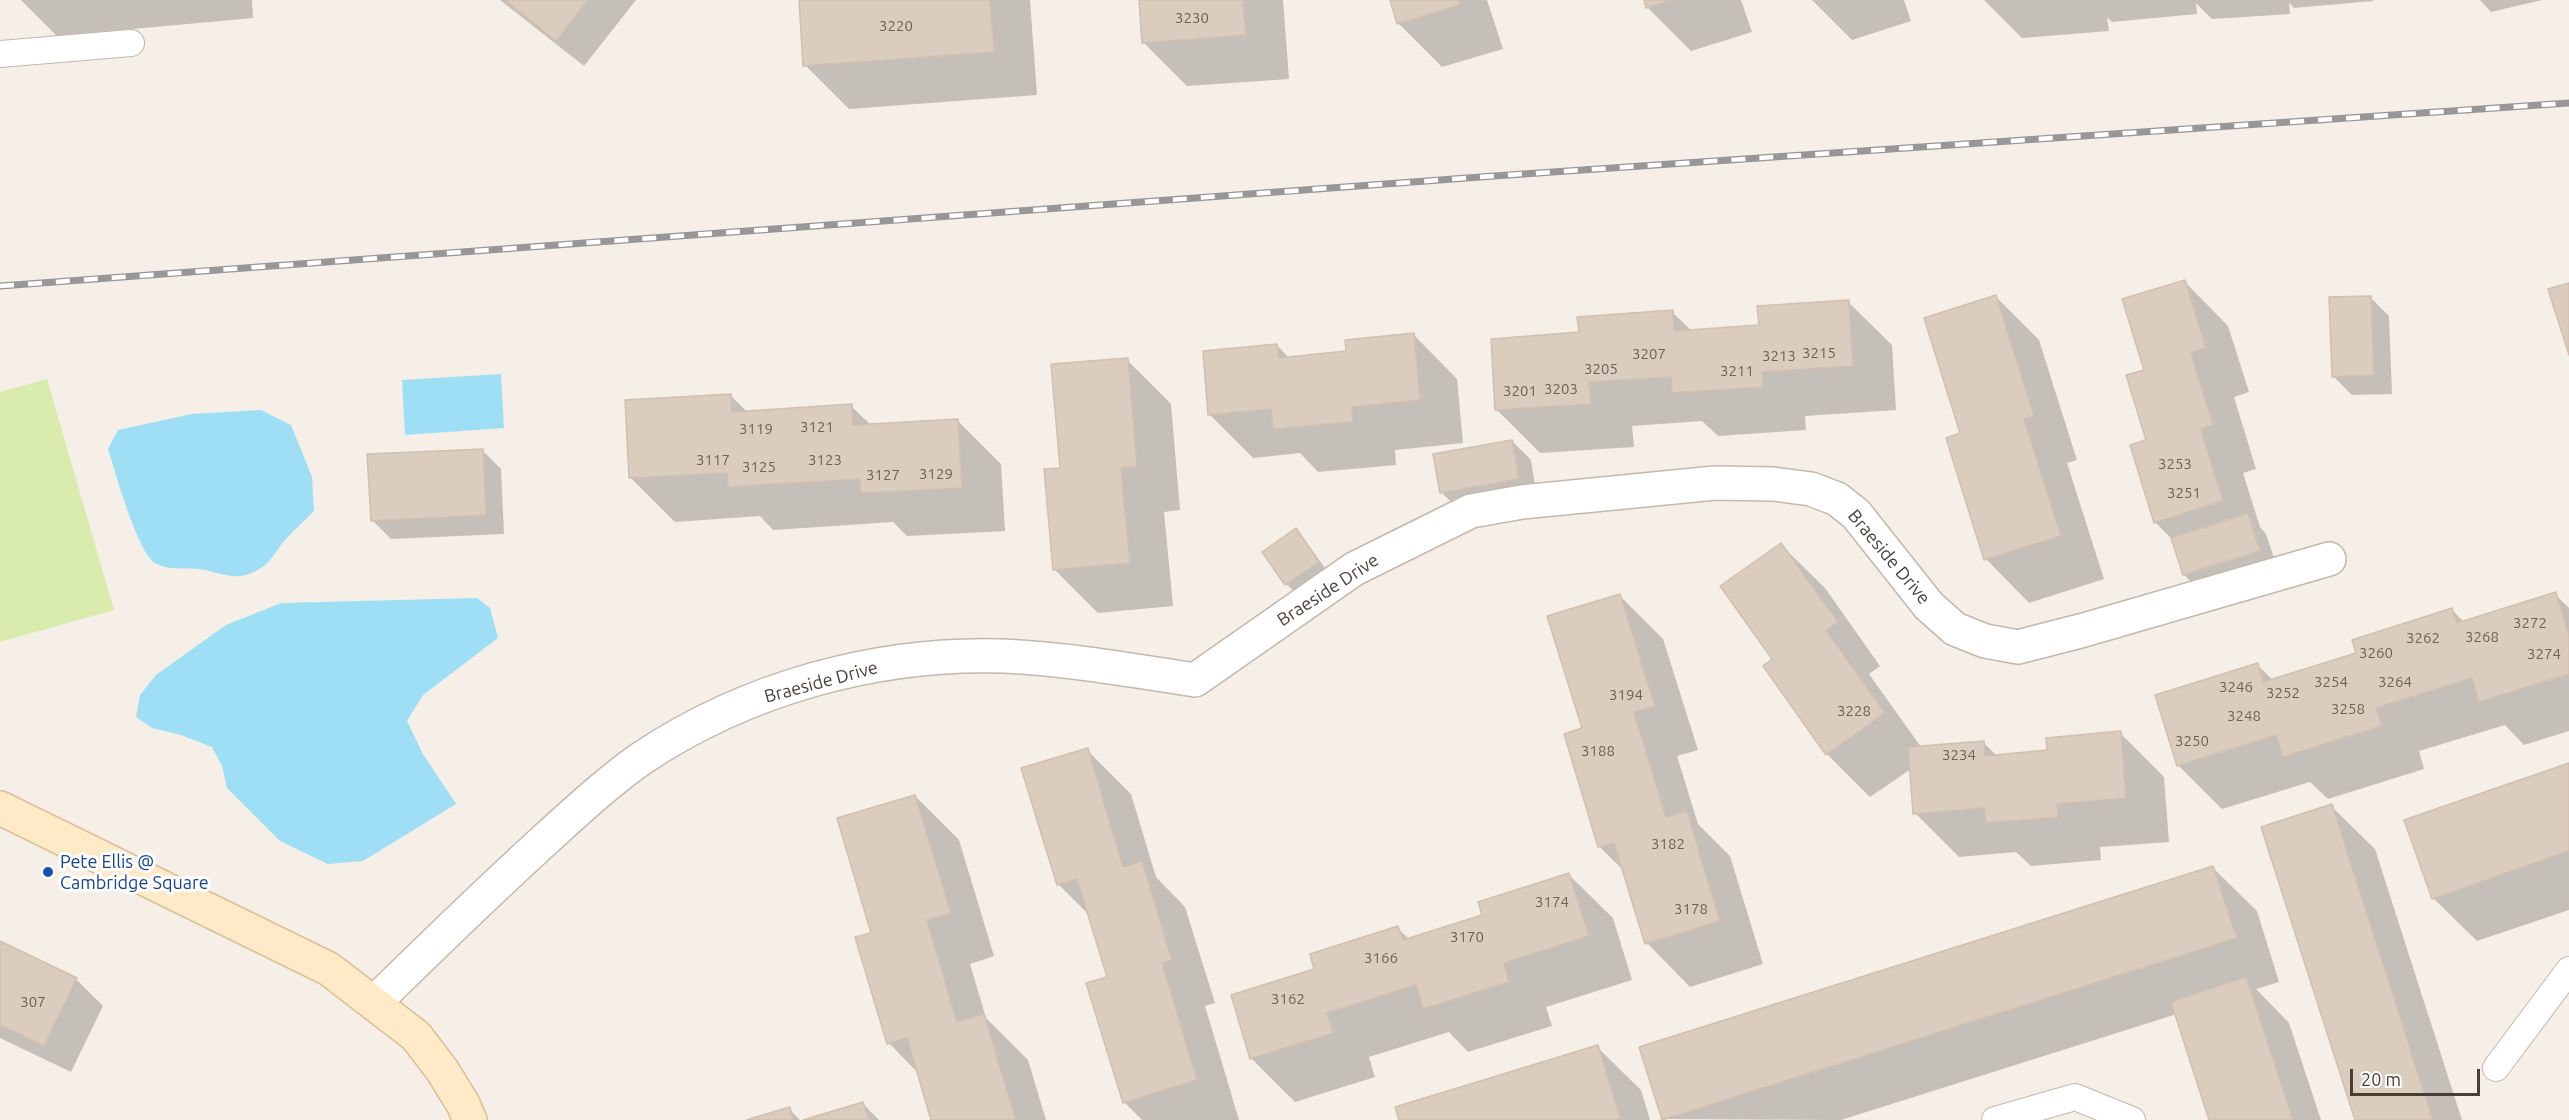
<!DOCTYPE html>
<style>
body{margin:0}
#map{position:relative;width:2569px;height:1120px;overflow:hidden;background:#f5efe7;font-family:Ubuntu,sans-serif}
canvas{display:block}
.scale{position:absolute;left:2350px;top:1069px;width:130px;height:27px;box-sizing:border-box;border:3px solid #493e35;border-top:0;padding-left:8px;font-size:18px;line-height:21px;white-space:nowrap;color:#493e35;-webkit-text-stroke:4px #fff;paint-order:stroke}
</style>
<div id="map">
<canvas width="2569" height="1120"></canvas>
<div class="scale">20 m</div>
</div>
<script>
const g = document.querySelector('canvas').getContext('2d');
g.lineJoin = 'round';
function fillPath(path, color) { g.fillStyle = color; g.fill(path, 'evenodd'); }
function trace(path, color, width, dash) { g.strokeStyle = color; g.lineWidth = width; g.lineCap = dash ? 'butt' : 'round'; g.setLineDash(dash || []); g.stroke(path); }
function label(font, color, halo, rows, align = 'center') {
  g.font = font + ' Ubuntu,sans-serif'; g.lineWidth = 6; g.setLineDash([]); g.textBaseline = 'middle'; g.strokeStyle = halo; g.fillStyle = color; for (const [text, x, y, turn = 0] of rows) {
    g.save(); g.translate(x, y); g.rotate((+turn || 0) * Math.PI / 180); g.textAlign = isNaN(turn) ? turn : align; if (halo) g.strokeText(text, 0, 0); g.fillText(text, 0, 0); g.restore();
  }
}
const green = new Path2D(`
 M47,379l67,231 -114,32v-250z`);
const water = new Path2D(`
 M501,374l3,54 -99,7 -3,-55z
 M261,410l30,15 21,52 2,34c-9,9 -20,19 -29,29 -8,9 -14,22 -24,28 -23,14 -32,7 -56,2 -16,-4 -35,2 -50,-7 -18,-12 -40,-92 -47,-114l10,-19 74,-16z
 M477,598l13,10 8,30 -75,57 -16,26 16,33 33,50 -93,57 -35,3 -48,-23 -53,-53 -5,-22 -10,-19 -31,-12 -29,-7 -16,-11 4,-22 16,-20 70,-50 55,-22z`);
const shadow = new Path2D(`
 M21,0h231l1,18 -196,18z
 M500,0h136l-52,66z
 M800,0h230l7,95 -188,14 -44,-44z
 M1140,0h143l6,79 -102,7 -44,-44z
 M1391,0h96l16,49 -61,18 -43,-43z
 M1645,0h96l11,32 -61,19 -44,-44z
 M1812,0h92l7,21 -59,19z
 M1984,0h389v1l-79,7 -5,-5 1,11 -78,5 -16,-16 1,11 -85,8 -5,-5 2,14 -87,7z
 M2480,0h62l-51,12z
 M2185,282l43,44 21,66 -15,5 22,72 -13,4 17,54 6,7 12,36 -75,23 -19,-18 -11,-35 -18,-18 -7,-81 -2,-70z
 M1996,297l43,43 38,120 -10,3 37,116 -75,24 -43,-44 -24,-125z
 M2370,297l19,19 3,78 -40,1 -19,-19z
 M1848,302l44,43 4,65 -91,6 1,14 -88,6 -16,-15 -70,5 2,21 -94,6 -43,-43 83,-77 92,-21 20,19 68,-5z
 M1414,335l43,44 6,64 -68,7 1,15 -78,7 -18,-19 -47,5 -44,-44 68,-69 12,13 58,-5z
 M1127,360l44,44 9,106 -16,2 9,94 -75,7 -44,-44 8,-100z
 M730,395l17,17 104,-6 20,19 86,-5 44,44 4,67 -98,5 -14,-14 -120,8 -13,-14 -85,6 -44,-44z
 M1512,441l19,19 6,38 -77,13 -19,-19z
 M482,450l19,19 3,65 -113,5 -19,-19z
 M1296,530l9,10 22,31 -31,22 -10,-9z
 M1781,545l44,43 55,78 -11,8 52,73 62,-5 14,14 52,-4 71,-19 44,44 5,65 -69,5 1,13 -70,6 -15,-14 -57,5 -44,-44 -4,-44 -41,28 -43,-43 -52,-94z
 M2555,594l14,14v123l-45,14 -19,-20 -86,26 5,18 -96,30 -18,-17 -88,27 -44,-44 79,-100 16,15 85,-26 94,-44 13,13z
 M1619,595l44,44 35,111 -21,6 21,68 32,32 33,108 -73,23 -43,-44 -23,-72 -24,-24 -35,-112 19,-6z
 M1087,750l44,44 25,83 29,30 30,96 -10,3 34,114h-97l-18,-18 -16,-124 -19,-63 -31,-31z
 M2569,765v145l-92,31 -44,-43z
 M915,796l44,44 35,116 -24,8 16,54 42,42 18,60h-113l-14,-46 -30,-31z
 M2331,806l44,43 87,271h-105z
 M2213,868l44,43 22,71 -23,7 33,34 32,97h-110l-34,-106 -336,106 -178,-1z
 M1569,875l44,43 19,62 -86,27 6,19 -84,26 -19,-20 -80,25 6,20 -80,25 -43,-43 -19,-63 83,-26 81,-42 12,11 75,-23z
 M0,942l76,37 27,27 -32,66 -71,-34z
 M1597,1047l44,43 9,30h-249z
 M863,1104l16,16h-70z
 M789,1109l11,11h-49z`);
const building = new Path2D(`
 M505,0h83l-32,41z
 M799,0h191l4,52 -191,14z
 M1139,0h104l3,35 -104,8z
 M1390,0h69l1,5 -63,19z
 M1644,0h27l-25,8z
 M2185,280l21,68 -15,5 22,72 -12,4 22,72 -69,22 -24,-78 16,-5 -20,-65 18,-5 -22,-71z
 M2569,283v72l-21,-66z
 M1996,295l38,121 -10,3 37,117 -77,24 -38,-122 14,-5 -36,-115z
 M2371,296l3,79 -42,2 -3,-80z
 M1849,300l4,66 -91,6 1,15 -91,6 -1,-16 -82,5 2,22 -96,6 -4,-71 88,-7 -2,-15 96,-7 1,21 85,-6 -2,-19z
 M1414,333l6,67 -68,7 1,15 -80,7 -2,-20 -63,6 -5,-64 74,-7 2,14 67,-7 -1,-11z
 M1128,358l9,108 -16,2 9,95 -77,7 -9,-101 16,-1 -9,-104z
 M731,394l1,18 120,-8 1,21 105,-6 4,69 -101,5 -1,-14 -132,8 -1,-14 -98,5 -4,-78z
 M1512,440l7,39 -79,14 -7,-39z
 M483,449l3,66 -115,6 -4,-67z
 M2248,513l12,38 -77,24 -12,-37z
 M1296,528l23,34 -34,23 -23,-33z
 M1781,543l57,79 -12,8 59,83 -59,42 -63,-89 9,-7 -52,-73z
 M2556,592l13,44v38l-90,28 -7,-24 -96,30 6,18 -99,31 -7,-22 -99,31 -22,-71 103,-32 5,19 93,-29 -4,-13 100,-32 5,15z
 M1620,594l35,112 -21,6 32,105 21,-6 33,110 -75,23 -31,-101 -16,4 -34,-113 18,-6 -35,-112z
 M2121,731l5,67 -69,6 1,13 -72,6 -2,-15 -71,6 -5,-67 76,-6 1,15 62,-6 -1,-12z
 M1088,748l35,119 19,-6 30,99 -10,3 35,117 -74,23 -37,-120 21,-6 -30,-98 -20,6 -36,-117z
 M2569,763v88l-137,48 -28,-79z
 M915,795l36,118 -24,7 30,102 27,-8 32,106h-85l-24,-82 -20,6 -32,-107 16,-4 -34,-115z
 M2332,804l101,316h-78l-94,-293z
 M2213,866l24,72 -575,182 -23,-73z
 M1569,873l20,63 -85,27 5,19 -86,27 -7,-24 -89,28 6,20 -83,26 -19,-64 83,-26 -4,-15 88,-28 5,14 79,-25 -4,-13z
 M0,941l77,37 -33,68 -44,-21z
 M2246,977l47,143h-84l-38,-118z
 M1598,1045l22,73 -6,2h-215l-4,-13z
 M863,1102l6,18h-66z
 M790,1107l3,13h-47z`);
const lane = new Path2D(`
 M0,54l131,-11
 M2496,1068l73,-98
 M1995,1120l80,-23 57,23`);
const street = new Path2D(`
 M374,1003c57,-56 115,-112 174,-166 30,-27 61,-56 94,-79 105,-70 235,-106 361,-102 65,3 128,14 192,24l159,-111 117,-58 51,-9 193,-19 58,1 38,5 26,10 19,15 73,92 26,23 30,12 33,6 66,-17 245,-71`);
const secondary = new Path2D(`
 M0,808l329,161 87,67 26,34 21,34 7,16`);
const rail = new Path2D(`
 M0,286l1494,-110 1075,-73`);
const markers = [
 [48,872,6,"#1a4fb4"]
];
const numberNames = [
 ["3230",1192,18],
 ["3220",896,26],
 ["3215",1819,353],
 ["3207",1649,354],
 ["3213",1779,356],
 ["3205",1601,369],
 ["3211",1737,371],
 ["3203",1561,389],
 ["3201",1520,391],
 ["3121",817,427],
 ["3119",756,429],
 ["3117",713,460],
 ["3123",825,460],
 ["3253",2175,464],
 ["3125",759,467],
 ["3129",936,474],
 ["3127",883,475],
 ["3251",2184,493],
 ["3272",2530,623],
 ["3268",2482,637],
 ["3262",2423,638],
 ["3260",2376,653],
 ["3274",2544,654],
 ["3254",2331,682],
 ["3264",2395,682],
 ["3246",2236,687],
 ["3252",2283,693],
 ["3194",1626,695],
 ["3258",2348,709],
 ["3228",1854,711],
 ["3248",2244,716],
 ["3250",2192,741],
 ["3188",1598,751],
 ["3234",1959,755],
 ["3182",1668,844],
 ["3174",1552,902],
 ["3178",1691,909],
 ["3170",1467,937],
 ["3166",1381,958],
 ["3162",1288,999],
 ["307",33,1002]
];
const streetNames = [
 ["Braeside Drive",1889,557,50],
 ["Braeside Drive",1328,590,-33],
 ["Braeside Drive",821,682,-15]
];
const transitNames = [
 ["Pete Ellis @",60,862],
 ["Cambridge Square",60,883]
];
fillPath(green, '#d9ecad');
fillPath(water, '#9fdff6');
fillPath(shadow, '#0003');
fillPath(building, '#daccbf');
trace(building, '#d3bfae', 1.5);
trace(lane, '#c4b8ac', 28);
trace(street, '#c4b8ac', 36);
trace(secondary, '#dbbf96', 36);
trace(lane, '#fff', 26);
trace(street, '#fff', 33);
trace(secondary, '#ffeac7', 33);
trace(rail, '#979797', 7);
trace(rail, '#fff', 4.5, [14]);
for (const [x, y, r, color] of markers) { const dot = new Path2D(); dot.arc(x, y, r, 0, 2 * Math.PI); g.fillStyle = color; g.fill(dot); trace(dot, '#fff', 2); }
label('15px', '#6d6258', null, numberNames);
label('18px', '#493e35', '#fff', streetNames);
label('18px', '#164399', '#fff', transitNames, 'left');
</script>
